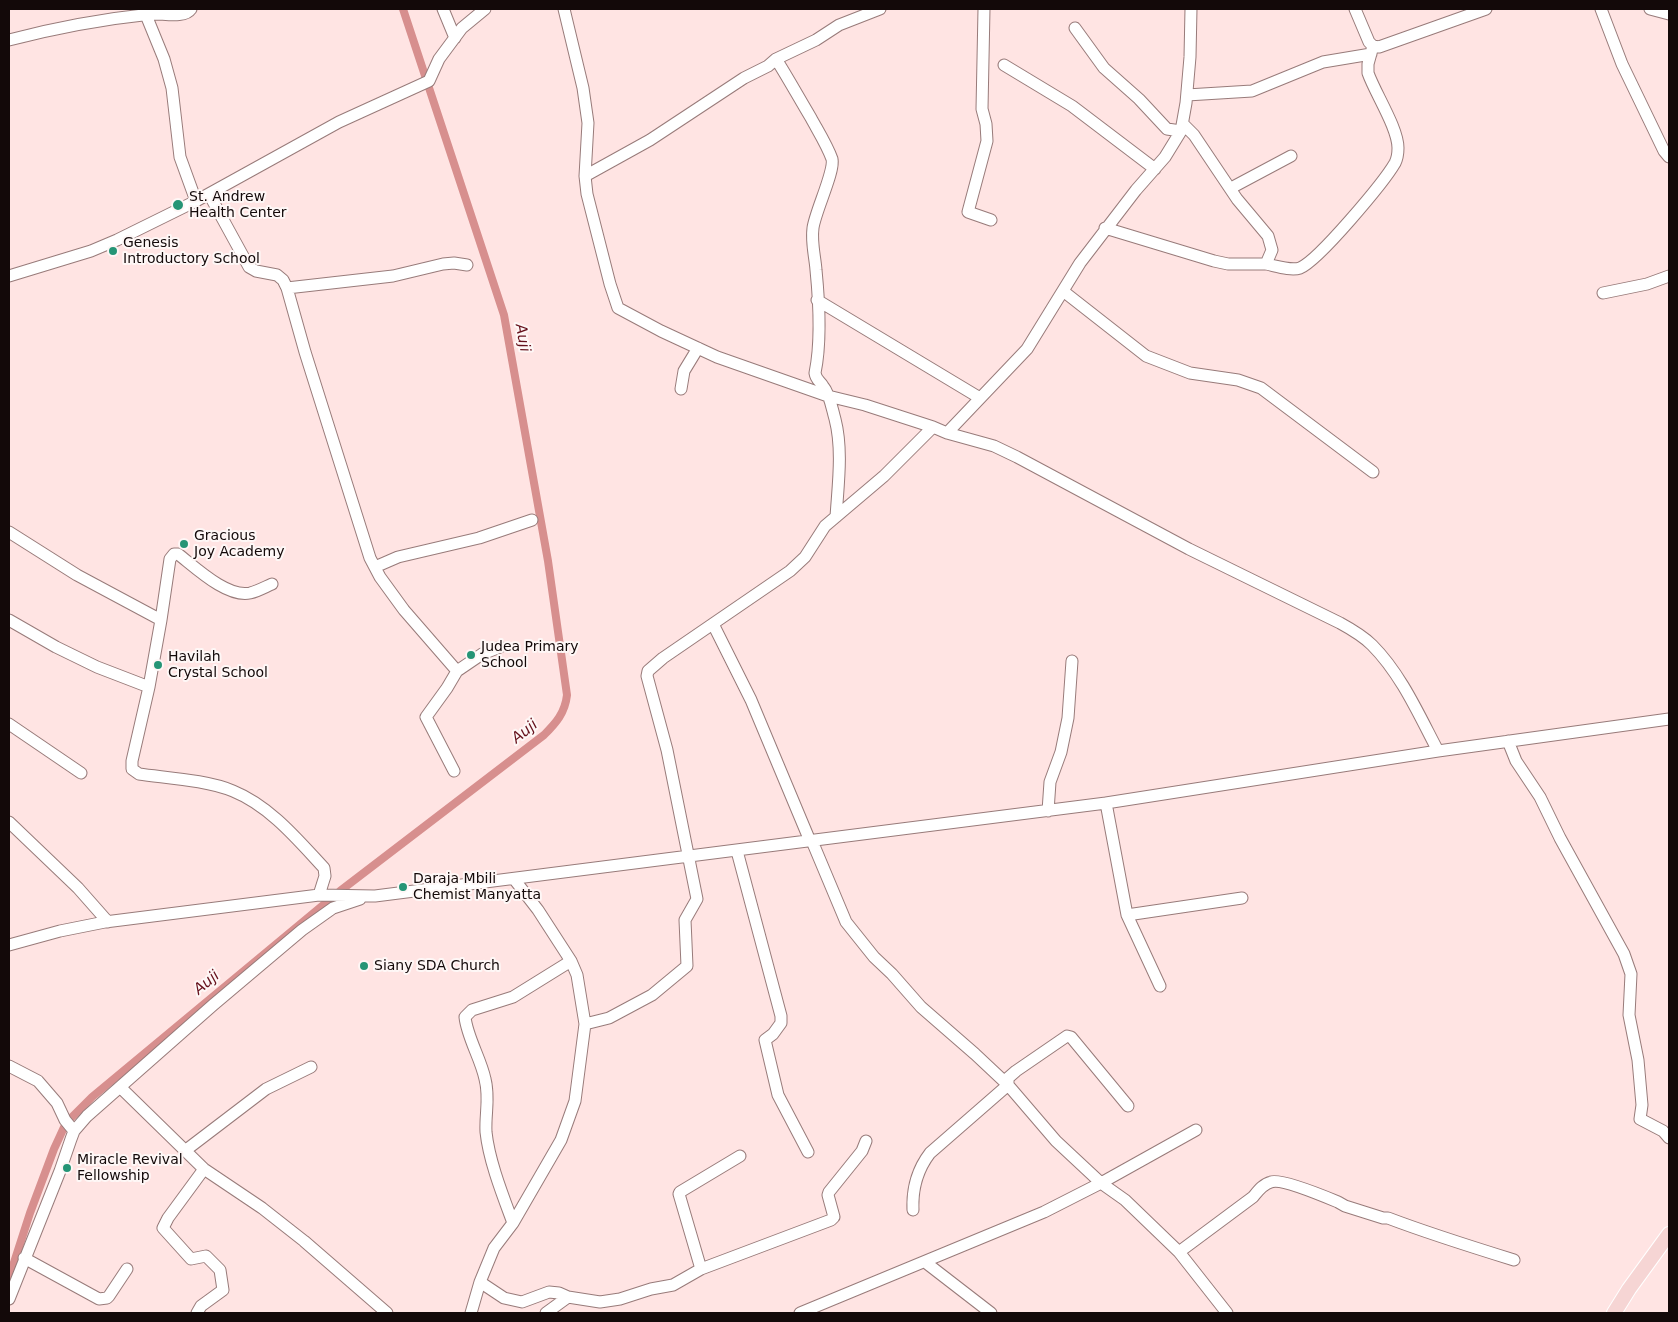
<!DOCTYPE html>
<style>
body{margin:0}
#map{position:relative;width:1678px;height:1322px;overflow:hidden;background:#ffe4e3;font-family:"DejaVu Sans",sans-serif}
canvas{display:block}
.frame{position:absolute;inset:0;border:10px solid #130909;pointer-events:none}
</style>
<div id="map">
<canvas width="1678" height="1322"></canvas>
<div class="frame"></div>
</div>
<script>
const g = document.querySelector('canvas').getContext('2d');
g.lineJoin = 'round';
function trace(path, color, width, dash) { g.strokeStyle = color; g.lineWidth = width; g.lineCap = dash ? 'butt' : 'round'; g.setLineDash(dash || []); g.stroke(path); }
function label(font, color, halo, rows, align = 'center') {
  g.font = font + ' "DejaVu Sans",sans-serif'; g.lineWidth = 4; g.setLineDash([]); g.textBaseline = 'middle'; g.strokeStyle = halo; g.fillStyle = color; for (const [text, x, y, turn = 0] of rows) {
    g.save(); g.translate(x, y); g.rotate((+turn || 0) * Math.PI / 180); g.textAlign = isNaN(turn) ? turn : align; if (halo) g.strokeText(text, 0, 0); g.fillText(text, 0, 0); g.restore();
  }
}
const canal = new Path2D(`
 M9,1278l21,-65 24,-64 12,-26 26,-26 248,-206 204,-156c12,-12 21,-22 23,-40l-19,-134 -44,-246 -101,-306`);
const minor = new Path2D(`
 M443,9l12,29
 M564,9l19,79 5,35 -3,53 2,18 23,90 8,24 43,23 56,26 111,39 37,9 68,22
 M984,9l-2,100 4,15 1,17 -19,71 23,8
 M1355,9l14,33 4,4 6,1 107,-38
 M1601,9l21,55 42,87 5,6
 M1650,9l19,5
 M146,15l18,44 8,29 8,69 16,44
 M1075,28l29,40 35,31 28,30 14,2
 M9,40c46,-12 94,-21 142,-26 11,-1 33,5 40,-5
 M776,59c12,19 23,39 35,59 7,13 16,27 21,41 3,12 -17,53 -19,69 -2,15 2,28 3,42 3,30 5,74 -1,103 1,7 5,8 8,13 7,8 9,23 12,33 8,31 3,66 1,98
 M1004,65l68,41 83,63
 M1187,95l65,-4 71,-29 48,-8
 M585,176l65,-36 94,-62 24,-12 8,-7 40,-19 23,-15 41,-16
 M1231,188l60,-32
 M209,194l40,73 7,4 21,4 6,5 4,8 18,64 65,206 10,19 24,33 53,61 25,-17 18,-7
 M1105,228l109,33 14,3h38l6,-14 -4,-14 -31,-37 -43,-64 -11,-11
 M1266,264c10,2 25,7 34,4 19,-8 84,-86 95,-105 2,-4 3,-11 3,-15 0,-20 -23,-55 -30,-75v-9l5,-18
 M9,276l82,-25 26,-11 79,-39 143,-79 90,-41 10,-22 23,-31 23,-19
 M287,288l106,-12 50,-12 11,-1 13,2
 M1063,291l83,65 44,17 48,7 23,8 112,84
 M1603,293l44,-9 22,-8
 M817,300l163,98
 M681,389l3,-18 14,-23
 M947,433l47,13 23,11 172,92 151,74c11,6 23,13 32,22 29,29 47,70 66,106
 M9,532l68,43 84,45 -12,67 -17,74v8l7,5c28,4 68,6 94,17 37,15 65,49 91,77l1,8 -6,19
 M375,567l23,-10 81,-19 53,-18
 M9,620l47,27 41,20 52,20
 M161,620l9,-61 4,-5h4c17,13 49,44 72,39 8,-2 15,-6 22,-9
 M713,624l38,76 59,141
 M9,724l72,49
 M1508,741l8,20 24,36 20,41 64,116 7,20 -2,41 9,45 4,45 -2,14 23,12 6,7
 M454,771l-28,-54 21,-29 10,-17
 M1106,803l21,112 33,71
 M1048,811l2,-29 11,-30 7,-34 4,-57
 M9,822l69,66 30,34
 M812,841l34,81 28,35 18,17 29,33 54,47 33,31 48,56 45,42 24,17 54,52 48,61
 M737,851l44,165v7l-8,11 -8,6 13,55 30,57
 M1127,915l115,-17
 M9,945l51,-14 45,-9 214,-27 56,1 731,-93 332,-52 231,-32
 M585,1024l24,-6 43,-23 35,-29 -2,-46 12,-21 -30,-149 -20,-74 1,-5 15,-13 127,-87 15,-14 20,-31 59,-50 49,-49 14,6 80,-84 53,-86 56,-73 29,-33 16,-26 5,-28 4,-46 1,-48
 M9,1066l29,15 19,22 8,17 9,11
 M120,1087l84,82 58,39 42,33 83,72
 M186,1150l80,-61 45,-22
 M913,1210c-1,-21 4,-40 17,-57l78,-68v-7l8,-7 51,-35 4,1 57,69
 M513,1223c-10,-27 -24,-62 -27,-91 -1,-19 4,-34 -1,-53 -4,-20 -18,-42 -20,-62l7,-7 41,-13 58,-36
 M1179,1252l74,-55c5,-6 10,-13 18,-15 10,-4 55,15 67,20l7,4 38,12h5c42,16 84,29 126,42
 M24,1258l75,41 8,-1 2,-2 18,-27
 M925,1262l66,51
 M701,1269l-22,-75 1,-2 60,-36
 M480,1282l24,16 18,4 27,-10 10,1 9,4 32,5 20,-3 31,-10 22,-4 28,-16 130,-49 3,-3 -6,-22 1,-3 33,-41 4,-10
 M9,1299l51,-128 11,-32 3,-8 13,-15 126,-111 89,-75 31,-22 27,-9
 M197,1313l4,-7 22,-16 -3,-20 -14,-14 -15,3 -28,-31 5,-10 36,-49
 M471,1313l9,-31 14,-34 19,-25 48,-83 14,-39 10,-77 -8,-49 -6,-14 -33,-51 -24,-31
 M546,1313l22,-16
 M800,1313l244,-101 57,-29 95,-53`);
const major = new Path2D(`
 M1614,1313l15,-24 40,-55`);
const markers = [
 [178,205,6,"#259576"],
 [113,251,5,"#259576"],
 [184,544,5,"#259576"],
 [471,655,5,"#259576"],
 [158,665,5,"#259576"],
 [403,887,5,"#259576"],
 [364,966,5,"#259576"],
 [67,1168,5,"#259576"]
];
const poiNames = [
 ["St. Andrew",189,197],
 ["Health Center",189,213],
 ["Genesis",123,243],
 ["Introductory School",123,259],
 ["Gracious",194,536],
 ["Joy Academy",194,552],
 ["Judea Primary",481,647],
 ["School",481,663],
 ["Havilah",168,657],
 ["Crystal School",168,673],
 ["Daraja Mbili",413,879],
 ["Chemist Manyatta",413,895],
 ["Siany SDA Church",374,966],
 ["Miracle Revival",77,1160],
 ["Fellowship",77,1176]
];
const waterNames = [
 ["Auji",522,338,80],
 ["Auji",525,732,-39],
 ["Auji",207,983,-40]
];
trace(canal, '#d78f8e', 8);
trace(minor, '#987b7a', 13);
trace(major, '#fff', 16);
trace(minor, '#fff', 11);
trace(major, '#f6d5d4', 14);
for (const [x, y, r, color] of markers) { const dot = new Path2D(); dot.arc(x, y, r, 0, 2 * Math.PI); g.fillStyle = color; g.fill(dot); trace(dot, '#fef7f6', 2); }
label('14px', '#130909', '#fef7f6', poiNames, 'left');
label('italic 15px', '#65101b', '#fef7f6', waterNames);
</script>
